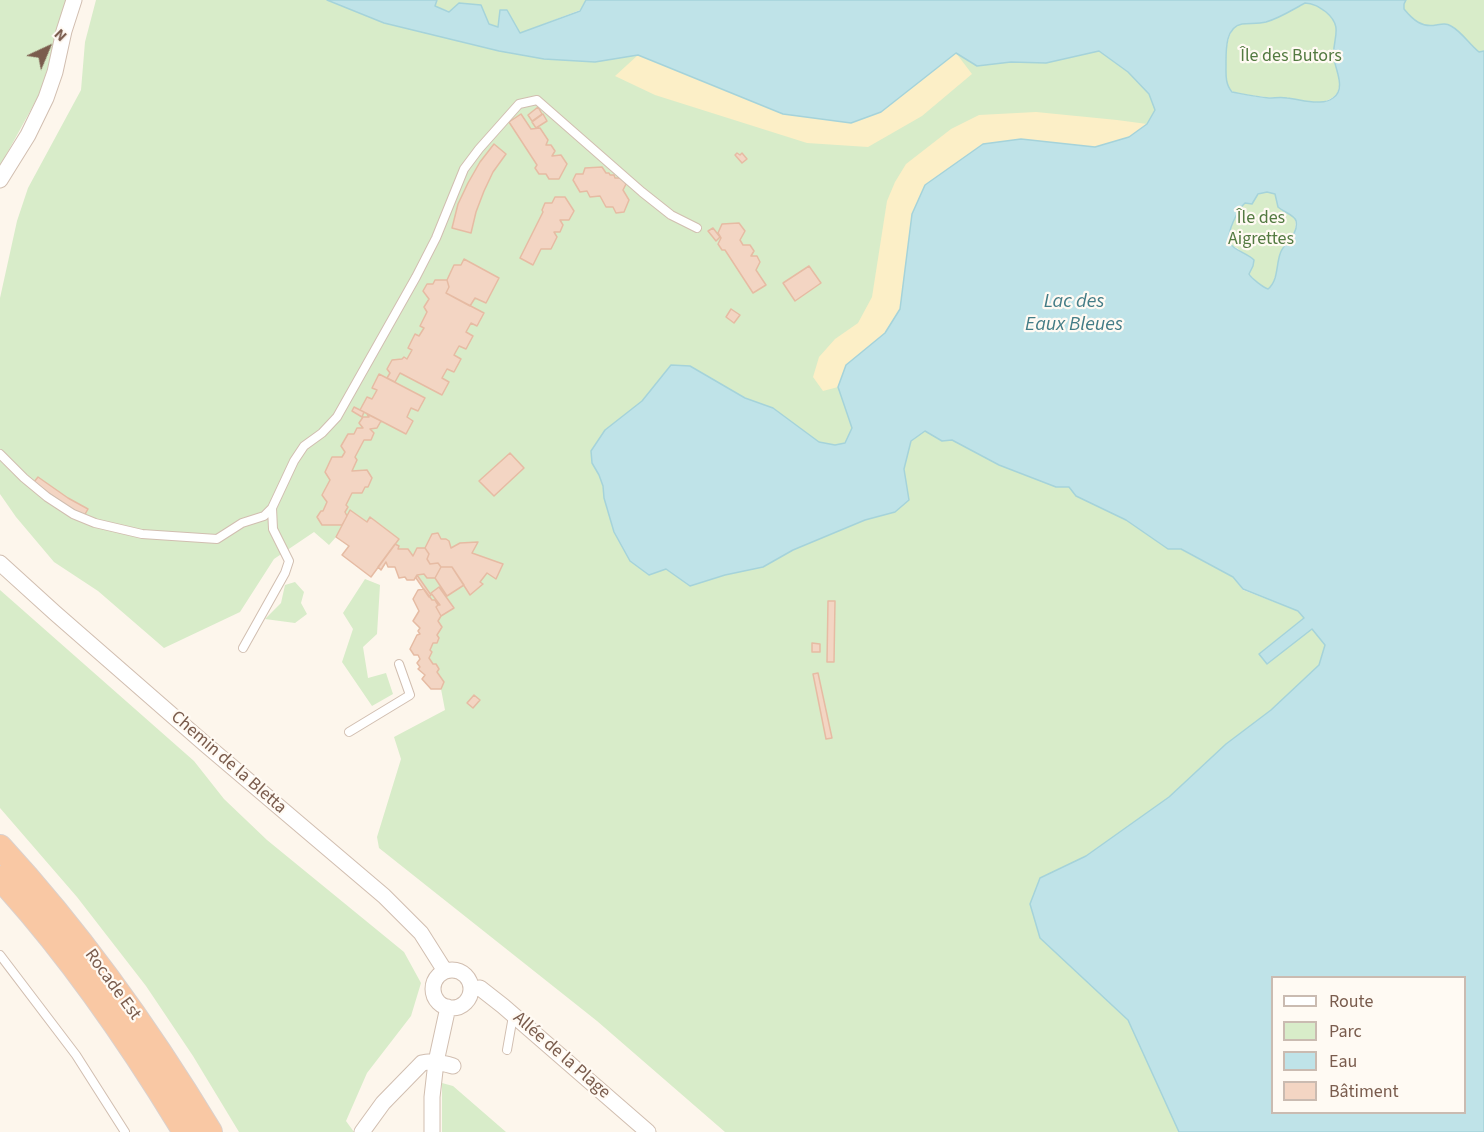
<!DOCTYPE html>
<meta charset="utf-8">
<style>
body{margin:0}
#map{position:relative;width:1484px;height:1132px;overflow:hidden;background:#fdf6ec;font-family:"Source Sans 3",sans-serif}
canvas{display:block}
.legend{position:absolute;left:1271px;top:976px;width:195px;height:138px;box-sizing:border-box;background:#fffaf3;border:2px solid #cabbb1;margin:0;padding:8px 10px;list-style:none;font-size:18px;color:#7a5c4d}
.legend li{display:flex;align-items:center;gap:12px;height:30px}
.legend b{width:30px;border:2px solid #cabbb1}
.north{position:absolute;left:18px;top:18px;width:60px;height:60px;-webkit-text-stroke:4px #fffaf3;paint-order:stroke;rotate:44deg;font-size:16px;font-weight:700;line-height:24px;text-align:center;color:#7a5c4d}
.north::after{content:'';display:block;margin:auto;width:21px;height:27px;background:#7a5c4d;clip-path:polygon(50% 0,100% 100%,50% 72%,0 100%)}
</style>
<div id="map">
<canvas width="1484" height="1132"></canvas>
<ul class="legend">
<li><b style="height:8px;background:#fff"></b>Route</li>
<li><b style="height:16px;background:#d8ecc9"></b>Parc</li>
<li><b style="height:16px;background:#bfe3e8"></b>Eau</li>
<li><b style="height:16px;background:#f3d5c3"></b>Bâtiment</li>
</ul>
<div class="north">N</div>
</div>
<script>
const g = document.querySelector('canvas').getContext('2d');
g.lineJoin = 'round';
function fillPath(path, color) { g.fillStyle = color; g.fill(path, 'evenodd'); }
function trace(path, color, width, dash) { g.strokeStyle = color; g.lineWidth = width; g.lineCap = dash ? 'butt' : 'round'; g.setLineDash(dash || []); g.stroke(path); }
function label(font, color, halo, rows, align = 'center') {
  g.font = font + ' "Source Sans 3",sans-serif'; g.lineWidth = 4.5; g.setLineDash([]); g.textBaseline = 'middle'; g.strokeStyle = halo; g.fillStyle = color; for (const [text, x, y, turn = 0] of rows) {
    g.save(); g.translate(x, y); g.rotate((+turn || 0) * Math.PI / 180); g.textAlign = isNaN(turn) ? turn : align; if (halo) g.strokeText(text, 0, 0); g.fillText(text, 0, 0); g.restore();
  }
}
const green = new Path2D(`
 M0,0h70l-31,95 -39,71z
 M96,0h231l57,23 115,28 45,8 51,3 43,-7 318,-2 21,13 34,-4 35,1 53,-12 29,21 21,22 6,16 -8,14 -222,307 17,10 10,-1 47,25 57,22h13l7,9 50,24 20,13 34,16 53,28 10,13 55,21 6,7 -45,36 53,-25 13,16 -6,20 -48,45 -45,34 -57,53 -83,59 -46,22v60l88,82 51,112h-454l-128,-111 -218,-173 -2,-11 24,-78 -7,-22 51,-27 -4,-21h-10l-9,-10 3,-4 -7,-6 2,-2 -3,-4 3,-5 -2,-3h-4l-4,-6 7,-14 3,-1 -2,-3 1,-3 -6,-7 6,-10 -6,-12 5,-9 5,-1 -7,-11 -2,2h-7l-2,-3 -6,1 -4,-11h-7l-2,-4 -5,7 -3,-2 -7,9 -29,-22 6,-9 -12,-9 -7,8 -15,-13 -40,27 -34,53 -76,36 -66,-57 -44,-29 -38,-45 -16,-23v-196l17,-77 11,-33 53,-98 4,-48z
 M437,0h149l-6,10 -60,23 -22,-5 -64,-22z
 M1406,0h78v51l-5,1c-10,-8 -17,-20 -28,-26 -5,-3 -9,-2 -14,-1 -15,3 -24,-5 -33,-16v-5z
 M1307,3c8,1 13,5 20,10 16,14 6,25 7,42 0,16 15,36 -6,45 -12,6 -27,0 -40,-2 -8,-1 -16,0 -23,-1 -11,-1 -22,-3 -32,-5 -3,-3 -4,-3 -6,-7 -4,-13 -2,-51 9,-59 8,-5 19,-2 28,-4 16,-3 28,-14 43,-19z
 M1268,192l7,2 3,13 16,10c4,7 0,20 -7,25l-16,46 -5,1c-5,-5 -16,-11 -17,-17l4,-6c-5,-6 -10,-14 -16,-18 -4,-2 -6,-2 -8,-6 -3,-9 9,-33 16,-39l6,1c7,-8 4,-10 17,-12z
 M365,579l15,6 -3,49 -14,13 5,31 18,-5 7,21 -21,12 -30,-44 11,-33 -10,-16z
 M295,582l9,10 -3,11 6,11 -12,9 -30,-4 16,-16 4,-18z
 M0,590l194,171 30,38 43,41 137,112 17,31 -10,33 -44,57 -21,48 8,11h-115l-46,-76 -47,-70 -69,-89 -77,-89z
 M442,1083l11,3 53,46h-64z`);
const sand = new Path2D(`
 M956,53l16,21 -50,42 -54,31 -61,-4 -152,-48 -40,-19 23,-21 145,59 98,-2z
 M1036,112l81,8 30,4 -18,13 -34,10 -74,-8 -109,75 -12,95 -15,24 -39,32 -8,22 -15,4 -10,-14 6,-20 16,-18 23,-16 14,-26 15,-96 8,-19 11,-18 45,-35 28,-14z`);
const water = new Path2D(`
 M327,0h110l-2,6 14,6 10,-9 22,2 8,19 9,3 2,-17h7l13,23 60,-22 6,-11h820l-2,4v5c9,11 18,19 32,16 6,-1 10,-2 15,1 11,6 18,18 28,26l5,-1v1081h-305l-51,-112 -88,-82 -10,-34 10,-26 46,-22 83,-59 57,-53 45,-34 48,-45 6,-20 -13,-16 -45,35 -8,-10 45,-36 -6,-7 -55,-22 -10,-12 -52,-28h-13l-42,-29 -50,-24 -7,-9h-13l-57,-22 -47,-25 -10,1 -17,-10 -14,10 -7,28 5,31 -14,12 -30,8 -72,30 -30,17 -38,8 -35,11 -24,-17 -17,6 -19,-14 -16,-29 -10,-34 -1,-12 -4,-11 -7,-12 -1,-12 14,-21 37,-29 29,-36 19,1 55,32 28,10 46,34 16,3 10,-2 7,-15 -14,-41 8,-22 39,-32 15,-24 12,-95 13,-29 58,-41 38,-5 74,8 34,-10 18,-13 8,-14 -6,-16 -21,-22 -29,-21 -53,12 -35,-1 -34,4 -21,-13 -75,59 -30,11 -68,-9 -145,-59 -43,7 -51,-3 -45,-8 -115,-28zM1305,3c8,0 14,4 21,9 19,16 5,28 8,47 2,12 12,30 -1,39 -4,3 -9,4 -13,4 -11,1 -22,-3 -33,-4 -6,-1 -12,0 -18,0 -12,-1 -26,-4 -37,-6 -7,-8 -6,-18 -6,-27 0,-14 -1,-38 16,-41 8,-1 16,0 24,-2 14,-4 26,-12 39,-19zM1267,192l8,2 3,13c5,5 17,8 18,14 3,14 -13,22 -16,33 -4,12 -2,27 -12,35 -4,-1 -17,-11 -19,-15l4,-8 1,-6c-7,-7 -21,-10 -24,-17 -5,-8 8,-34 15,-40l7,1 6,-10zM1272,978h192v134h-192z`);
const building = new Path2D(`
 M538,107l4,7 -10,7 -4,-6z
 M521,114l10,15 9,-1 8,12 -2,5h5l4,6 -3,5 9,-1 6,9 -8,15h-10l-3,-5h-7l-4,-6 2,-3 -28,-43z
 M543,114l4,7 -11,7 -4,-6z
 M494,144l12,10 -13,18 -9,19 -8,21 -5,21 -19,-5 6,-24 10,-21 12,-21z
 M737,153l3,2 2,-2 5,6 -5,4 -7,-8z
 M602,167l4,6h3l1,2h4l1,3h7l4,6 -3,6 6,10 -5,12 -8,1 -3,-6h-7l-6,-11 -10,1 -3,-6 -7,1 -7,-12 3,-6h7l2,-6z
 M555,197h10l9,14 -5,9h-9l3,5 -3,7h-6l3,5 -6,12h-10l-8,16 -13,-7 23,-46 -1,-2 3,-7h7z
 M739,223l6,8 -5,9 3,5h7l4,6 -3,5h6l3,6 -4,8 10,15 -13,8 -28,-43h-3l-4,-6 3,-6 -3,-5 4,-9z
 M713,228l7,9 -4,4 -8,-10z
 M464,259l35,19 -13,25 -11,-5 -5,8 -24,-13 3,-6 -2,-7 7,-15h7z
 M809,266l12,17 -26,18 -12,-18z
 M435,280h12l2,7 -3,6 38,20 -7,13 -6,-3 -5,9 7,4 -7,13 -7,-3 -5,9 7,4 -7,13 -7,-3 -5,9 7,4 -7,13 -42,-22 -5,9 -8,-4 3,-5 -3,-4 5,-9 10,-1 2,-2 3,2 5,-9 -4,-2 7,-14 4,2 5,-8 -4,-2 7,-14 -3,-5 5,-8 -6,-8 4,-7h6z
 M731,309l9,6 -6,8 -8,-6z
 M379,374l46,24 -7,13 -7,-3 -4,9 6,4 -7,13 -46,-24 7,-13 5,2 5,-9 -5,-2z
 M354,407l10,5 -2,5 -10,-6z
 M367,414l14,7 -4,7 -7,1 4,4 -3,7h-7l-9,17 2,3 -5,11 15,-1 5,8 -4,9h-3l-3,6h-10l-6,12 2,2 -3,5 2,4 -5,9h-20l-5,-8 4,-6h2l4,-9 -5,-7 8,-15 -5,-8 7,-15h10l3,-5 -4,-6 7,-12h6l3,-6h6l-4,-5 4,-6h6z
 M510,453l14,15 -30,28 -15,-15z
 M38,477l30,21 20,11 -4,7 -21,-12 -29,-22z
 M350,510l17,12 3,-5 29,22 -28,38 -29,-22 7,-9 -13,-9z
 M438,533l3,6h5l3,2 2,7 9,-5 18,-1 -6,11 31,11 -7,15 -9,-6 -7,9 3,2 -13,11 -18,-28h-11l-3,-4 -8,1 -3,-5 2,-5 -4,-6 7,-14z
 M395,544l4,2 -1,3h10l5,7 4,-8h8l4,6 -2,5 3,5 8,-1 3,4 -6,11h-8l-3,-4 -7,1 -3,5h-7l-2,-3 -6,1 -4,-11h-7l-2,-5 -5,8 -3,-3z
 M441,567h11l12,18 -17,11 -12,-18z
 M417,575l14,20 -2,2 -13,-19z
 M439,587l15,21 -13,8 -5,-9 2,-2h2l-9,-12z
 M424,589l8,11h3l3,5 -2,2 5,9 -3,5 4,6 -5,8 2,3 -2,5h-4l-3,7 2,2 -3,6 4,6h3l3,5 -2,3 7,10 -3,7h-10l-9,-10 3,-4 -7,-6 2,-2 -3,-4 3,-4 -2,-4h-4l-4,-6 7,-14 3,-1 -2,-3 2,-3 -7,-7 6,-10 -6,-12 5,-9z
 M828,601h7l-1,61h-7z
 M812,643l8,1v8h-8z
 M818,673l14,65 -6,1 -13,-65z
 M474,695l6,5 -7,8 -6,-5z`);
const service = new Path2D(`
 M0,454l24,24 23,19 26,17 22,9 47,11 75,5 25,-16 22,-7 8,-8
 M243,648l42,-75 4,-12 -16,-32 -1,-21 22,-47 10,-15 18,-13 15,-16 79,-140 20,-39 28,-69 15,-20 40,-45 18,-4 105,92 29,23 26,13
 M349,732l61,-37 -11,-31
 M0,955l76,100 49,77
 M507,1050l6,-34`);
const minor = new Path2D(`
 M0,180l28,-45 18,-37 9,-26 9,-41 10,-31
 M0,563l55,50 150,131 179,152 37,37 24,38
 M433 989a19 19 0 1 1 38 0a19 19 0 1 1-38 0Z
 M471,989l9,-1 23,18 145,126
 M362,1132l21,-29 39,-40c10,-3 21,0 31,3
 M432,1132v-35l4,-35 12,-55`);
const trunk = new Path2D(`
 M0,847c80,87 149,184 210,285
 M0,878c71,77 131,165 185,254`);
const parkNames = [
 ["Île des Butors",1291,57],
 ["Île des",1261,219],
 ["Aigrettes",1261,240]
];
const streetNames = [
 ["Chemin de la Bletta",228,763,41],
 ["Rocade Est",112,985,54],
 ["Allée de la Plage",561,1056,41]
];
const waterNames = [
 ["Lac des",1074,303],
 ["Eaux Bleues",1074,326]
];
fillPath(green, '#d8ecc9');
fillPath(sand, '#fcefc7');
fillPath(water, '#bfe3e8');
trace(water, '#a5d3da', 1.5);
fillPath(building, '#f3d5c3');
trace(building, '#e6bba3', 1.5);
trace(service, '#d1beb0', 10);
trace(minor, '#d1beb0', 17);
trace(trunk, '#dad1cd', 26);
trace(service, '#fff', 8);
trace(minor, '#fff', 15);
trace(trunk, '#f9c8a4', 24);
label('18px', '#537a41', '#fffaf3', parkNames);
label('18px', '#7a5c4d', '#fffaf3', streetNames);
label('italic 20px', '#437c86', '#fffaf3', waterNames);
</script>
